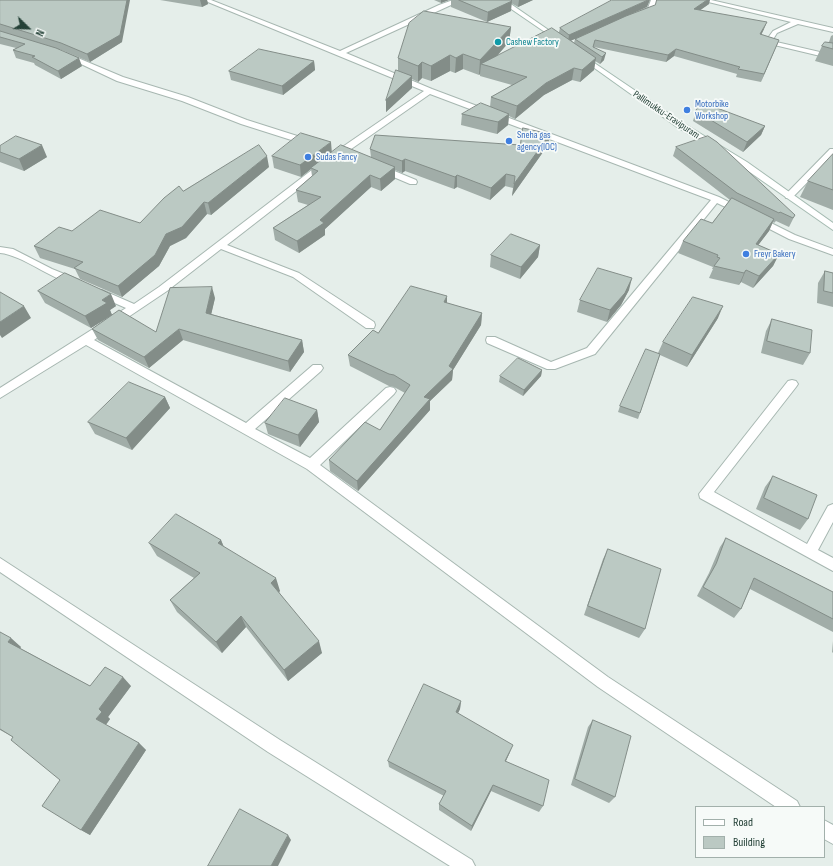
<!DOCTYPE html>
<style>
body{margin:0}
#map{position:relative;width:833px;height:866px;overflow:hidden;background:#e5eeea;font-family:"Sofia Sans Condensed",sans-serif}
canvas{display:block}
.legend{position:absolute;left:695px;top:806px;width:130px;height:52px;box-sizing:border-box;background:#f6faf8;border:1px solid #a2b0ab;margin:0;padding:5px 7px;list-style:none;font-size:12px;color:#244137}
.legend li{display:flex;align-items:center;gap:8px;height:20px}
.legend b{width:20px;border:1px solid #a2b0ab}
.north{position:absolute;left:8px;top:8px;width:40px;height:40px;-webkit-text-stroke:3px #f6faf8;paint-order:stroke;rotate:113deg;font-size:11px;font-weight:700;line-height:16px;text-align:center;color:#244137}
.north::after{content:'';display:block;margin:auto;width:14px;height:18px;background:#244137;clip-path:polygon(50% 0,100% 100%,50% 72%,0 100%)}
</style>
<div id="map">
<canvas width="833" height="866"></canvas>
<ul class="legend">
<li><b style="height:5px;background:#fff"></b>Road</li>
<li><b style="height:11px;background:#bbc9c3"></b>Building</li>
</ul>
<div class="north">N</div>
</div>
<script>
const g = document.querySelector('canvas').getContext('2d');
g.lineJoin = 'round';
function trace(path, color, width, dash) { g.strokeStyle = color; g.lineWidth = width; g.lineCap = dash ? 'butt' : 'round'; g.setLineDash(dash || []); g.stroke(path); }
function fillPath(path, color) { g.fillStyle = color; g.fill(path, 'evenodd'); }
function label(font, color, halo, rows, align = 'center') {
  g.font = font + ' "Sofia Sans Condensed",sans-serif'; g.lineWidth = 3.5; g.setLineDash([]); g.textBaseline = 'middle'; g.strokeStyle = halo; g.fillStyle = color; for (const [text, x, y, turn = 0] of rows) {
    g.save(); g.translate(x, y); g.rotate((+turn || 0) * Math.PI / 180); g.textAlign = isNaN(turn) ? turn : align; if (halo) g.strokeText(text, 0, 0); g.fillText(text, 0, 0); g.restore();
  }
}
const street = new Path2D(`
 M203,0h8l129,51 99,-46 14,-5h9l-116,53 86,36 287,108 24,12 1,2 -1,2 -3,1 -23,-11 -122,151 -40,15h-8l-60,-26 -1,-3 1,-3h8l56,25 36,-14 124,-148 -281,-106 -86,60 -117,91 72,28 75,49 1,3 -1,3h-8l-73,-51 -72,-28 -54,42 -73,49 152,83 67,-58h8l2,3 -2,3 -66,58 55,29 76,-70 4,-1 4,1 2,3 -2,3 -74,71 288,212 189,124 3,6h-24l-178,-120 -291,-218 -221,-124 -86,53v-10l126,-80 -32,-14 -1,-2 1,-2h8l32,14 25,-17 179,-137 86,-59z
 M651,0h6l-4,10 -14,4v-2l9,-4z
 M700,0h11l122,28v4l-35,-8 -21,9 -5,8 61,14v4l-67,-16 -1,-1 8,-11 18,-9z
 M66,53l57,24 65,20 59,23 66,21 1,2 -1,2h-6l-66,-21 -59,-23 -65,-20 -53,-25v-2z
 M830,149h3v7l-41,42h-6l-1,-2 1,-2z
 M380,165l36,15 1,2 -1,2h-6l-33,-14 -1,-2z
 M757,216l38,19 38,14v6l-44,-16 -35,-18 -2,-2z
 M0,247l13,2 39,20 27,11 1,2 -5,3c-24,-6 -53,-30 -75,-32z
 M792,380l4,1 2,3 -2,3 -82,105 93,52 21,-38 5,-2v18l-15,28 15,8v13l-133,-73 -1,-4 89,-113z
 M0,558l280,182 192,120 3,6h-25l-182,-114 -268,-180z
 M824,820l9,5v19l-9,-5z`);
const secondary = new Path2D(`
 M498,0h7l58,40 -5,1z
 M581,54l102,69 64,39 86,61v7l-92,-64 -64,-39 -98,-70v-2z`);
const wall = new Path2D(`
 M0,0l122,42 -32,20 -31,-13 23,17 -21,13 -26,-14 -1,-2 -18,-5 -3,-8 3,-2 -16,-4z
 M160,0h47l1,4 -6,3z
 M434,0h15l-8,3z
 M451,0h82l-15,7 -7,-4v8l-24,11 -36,-15z
 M709,4l-9,6 64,19 -3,6 18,5 -18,42 -25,-5 1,-3 -63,-18 -8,6 -72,-15 10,13 -4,4 -5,-3 -1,9 -14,12 -8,-2 -28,15 -29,24 -6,-3 -1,9 -11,9 -36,-9 1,-11 28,-7 1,-10 21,-12 -32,-9v-2l-1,1 -16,-6 -8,4 -5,-2 -19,10 -9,-3 -4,4 -6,-3v9l-26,24v-12l12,-29v-13l113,-31 -2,15 -12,14 62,-24 1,-4 87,-21 -14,6zM575,39l-1,4 -3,-3z
 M833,35v31l-18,-5 7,-15 7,-4 2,-6z
 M314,61l1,9 -32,25 -52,-15 -2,-9z
 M696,111l69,15 -4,9 -18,17 -50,-31z
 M550,134l-2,11 -36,51 1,-8 -8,-2 -15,14 -33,-13 -3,2 -49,-18 -3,2 -7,-3v9l-14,12 -10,-4 -46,42v6l-26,18 -24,-13 -2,-12 35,-23 -10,-3 -2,-12 16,-14 -1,-7 -10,8 -27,-9 -2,-12 60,-4 39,5 -1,-8 150,-4z
 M0,146l47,11 -23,14 -24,-9z
 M676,147l119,68 -6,12 -13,-6 -2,2 -1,-1 -4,9 -11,14 21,9 -6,12 -20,22 -12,-6 -2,3 -30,-7 4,-9h-1l1,-2 -35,-14 5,-12 29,-18 18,-23 -57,-44z
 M833,154v56l-33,-13 8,-16z
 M269,167l-58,48 -4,-1 -21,24 -16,8 -11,20 -37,31 -42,-18 -5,-10 -35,-11 -6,-12 38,-15 68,-8 43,-32z
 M540,245l-2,12 -18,22 -30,-12 1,-12z
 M825,271l8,2v34l-16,-4 1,-20z
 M629,290l-8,15 -14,17 -30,-10 3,-12z
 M38,291l78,15 -6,4 2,5 44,17 59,-34 -4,16 91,26 2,12 -14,20 -107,-32 -34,28 -51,-28 -6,-11 17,-12 -18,11 -46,-25z
 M447,296v7l35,10 -1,12 -28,45 -1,10 -22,21v9l-72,81 -28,-20 -1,-11 51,-30 25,-37 -11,-6 -5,-1 -39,-20 -2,-11 30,-22z
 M718,318l-31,49 -27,-12 -22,64 -20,-7 2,-6 38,-53 5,-11z
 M772,319l38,34 -7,12 -42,-12 5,-22z
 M542,370l-1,6 -18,20 -24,-14 1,-6z
 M165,397l5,11 -38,42 -37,-16 -7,-12z
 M317,410l2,12 -19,25 -32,-13 -3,-11z
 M773,476l35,43 -8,11 -44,-21 9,-22z
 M726,538l107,54v40l-83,-43 -9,20 -7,9 -37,-22 12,-23 11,-26z
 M221,540l3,7 56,44 -1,1 43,61 -34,28 -42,-54 -24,26 -45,-41 -7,-12 24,-22 -37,-22 -8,-13z
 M608,549l37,80 -6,9 -55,-23 19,-56z
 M0,632l21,15 -1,1 70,38h41l-23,31 2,2 -4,6 33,18 7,7 -56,85 -9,-5 -21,-50 -47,-43 -13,-7z
 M833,641v12l-1,-1z
 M461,701l-1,8 -2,4 52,39 -4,9 37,45 -4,6 -48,-21 -20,40 -32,-21v-6l5,-8 -55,-29 -1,-6z
 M593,720l22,77 -6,6 -38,-18 17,-58z`);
const shadedWall = new Path2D(`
 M127,0h3l-8,42 -32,20 -3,-8z
 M200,0h7l1,4 -6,3z
 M441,0h8l-8,3z
 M519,0h14l-15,7z
 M648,0h2l-3,7 -79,35 1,-7z
 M707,0h3l-1,4 -17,12 2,-7z
 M512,1l-1,10 -24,11 1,-10z
 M767,22l-3,7 -6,12 2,-7z
 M511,27l-2,15 -21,24 -7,-2 -1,10 -1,1 1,-15z
 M779,40l-18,42 3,-8z
 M676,49l-2,7 -8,6 2,-7z
 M606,53l-2,7 -4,4 2,-7z
 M463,54v15l-8,4 1,-15z
 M450,55v16l-19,10v-15z
 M79,58l3,8 -21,13 -3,-8z
 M596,58l-2,12 -14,12 2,-12z
 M314,61l1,9 -32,25 -1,-9z
 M422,62v16l-4,4v-16z
 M574,68l-2,12 -28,15 -29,24 2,-13 29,-23z
 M412,76v12l-26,24v-12z
 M509,114l-1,11 -11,9 1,-12z
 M765,126l-4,9 -18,17 4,-10z
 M550,134l-2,11 -36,51 2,-12z
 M331,142l1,12 -21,14v1l-10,8 -1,-12z
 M42,145l5,12 -23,14 -5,-12z
 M267,156l2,11 -58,48 -3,-12z
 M405,159v12l-3,2v-12z
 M395,167v12l-14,12 -1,-12z
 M506,174l-1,12 -15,14 1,-12z
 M370,175l1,12 -46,42v6l-26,18 -2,-12z
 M457,175v12l-3,2 1,-12z
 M204,202l3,12 -21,24 -16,8 -11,20 -37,31 -4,-11 48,-52z
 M774,219l-5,12 -19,25 6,-12z
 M540,245l-2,12 -18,22 1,-12z
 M779,254l-6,12 -20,22 6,-12z
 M746,270l-5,12 -2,3 5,-12z
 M632,278l-3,12 -8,15 -14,17 3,-12z
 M212,287l3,11 -6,26 -3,-11z
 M111,294l5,12 -6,4 2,5 -21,13 -6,-12 17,-16z
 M447,296v12l-3,-6z
 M24,306l7,12 -29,20 -2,-3v-13z
 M723,306l-5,12 -31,49 5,-12z
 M482,313l-1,12 -28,45 -1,10 -22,21v9l-72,81 -1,-10 67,-84 25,-31z
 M179,329l4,11 -34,28 -5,-11z
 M302,340l2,12 -14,20 -2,-11z
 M542,370l-1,6 -18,20 1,-6z
 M165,397l5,11 -38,42 -6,-12z
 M317,410l2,12 -19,25 -2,-12z
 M221,540l5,13 -8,-10z
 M276,578l4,13 -5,5 -4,-13z
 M241,616l5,11 -24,26 -6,-11z
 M11,638l10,9 -3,4 -10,-9z
 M319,641l3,12 -34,28 -4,-11z
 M123,677l8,9 -23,31 2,2 -6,8 -8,-8 3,-10z
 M461,701l-1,8 -5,10 1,-7z
 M139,743l7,7 -56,85 -9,-5z
 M513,745l-3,7 -7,15 2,-6z
 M493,785l-2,6 -20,40 1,-5z
 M288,835l3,5 -13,26h-7z`);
const building = new Path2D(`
 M0,0h127l-7,35 -33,19 -26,-11 -61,-19z
 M459,0h52l1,1 -24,11z
 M612,0h36l-79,35 -9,-7z
 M657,0h50l-13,9 73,13 -7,12 19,6 -15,34 -26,-5 2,-2 -64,-18 -8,6 -73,-15 -2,7 13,6 -4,4 -27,-18 51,-23 29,-11z
 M424,11l87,16 -31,33 -17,-6 -7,4 -6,-3 -19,11 -9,-4 -4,4 -20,-8 11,-35z
 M552,28l44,30 -14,12 -8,-2 -28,15 -29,23 -26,-9 36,-20 -46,-13z
 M0,31l56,17 23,10 -21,13 -26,-14 3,-1 -22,-6 12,-6 -25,-7z
 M825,42l8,1v6l-11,-3z
 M259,49l55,12 -32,25 -53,-15z
 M396,70l16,6 -26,24z
 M701,102l64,24 -18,16 -51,-31z
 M481,103l28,11 -11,8 -36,-8z
 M523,128l27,6 -36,50 1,-8 -9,-2 -15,14 -34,-13 -2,2 -50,-18 -3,2 -32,-12 5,-14 145,10z
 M301,133l30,9 -31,23 -28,-9z
 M16,136l26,9 -23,14 -19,-7v-6z
 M708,136l9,6 78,73 -2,3 -13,-6 -1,1 -42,-20 -61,-46z
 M259,145l8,11 -59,47 -4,-1 -22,25 -16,7 -11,21 -37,31 -44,-18 9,-6 -49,-16 25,-19 13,4 28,-21 40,13 24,-25 15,-12 4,5z
 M341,145l54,22 -15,12 -10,-4 -50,45 4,3 -27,18 -24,-13 48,-31 -25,-7 22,-19 -7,-3z
 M833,154v36l-25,-9z
 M732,198l42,21 -18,25 23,10 -20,22 -13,-6 -2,3 -30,-7 6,-8 -3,-1 1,-2 -35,-14 18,-22 11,4z
 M511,234l29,11 -19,22 -30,-12z
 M598,268l34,10 -7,15 -15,17 -30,-10z
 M825,271l8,2v20l-9,-2z
 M65,273l46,21 -9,6 5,3 -22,13 -47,-25z
 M411,286l36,10 -3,6 38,11 -33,53 4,3 -29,28 6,2 -73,82 -28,-21 36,-38 15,8 30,-45 -16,-10 -5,-1 -41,-19 25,-25 5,3z
 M212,287l-6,26 96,27 -14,21 -109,-32 -35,28 -52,-28 27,-19 37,22 14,-44z
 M0,292l24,14 -24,16z
 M693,297l30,9 -31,49 -29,-13z
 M772,319l40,11 -2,23 -43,-12z
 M646,349l14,5 -20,59 -20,-7z
 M518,358l24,12 -18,20 -24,-14z
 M129,382l36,15 -39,41 -38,-16z
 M285,398l32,12 -19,25 -33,-12z
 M773,476l44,19 -9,24 -44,-21z
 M176,514l45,26 -3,3 58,35 -5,5 48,58 -35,29 -43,-54 -25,26 -46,-42 30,-27 -51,-30z
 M726,538l107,54v27l-79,-41 -13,31 -38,-22 13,-23z
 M608,549l53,20 -16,60 -57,-23z
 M0,632l11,6 -3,4 82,44 15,-19 18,10 -24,32 3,3 -6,7 43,24 -58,87 -39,-24 18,-26 -49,-40 2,-3 -13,-8z
 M424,684l37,17 -5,11 57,33 -8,16 44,19 -6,26 -50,-21 -21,41 -33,-22 7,-13 -58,-30z
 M593,720l38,16 -16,61 -40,-18z
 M240,809l48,26 -17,31h-63z`);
const markers = [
 [498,42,4,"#0f9aa8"],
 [687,110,4,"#3f7fe0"],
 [509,141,4,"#3f7fe0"],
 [308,157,4,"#3f7fe0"],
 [746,254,4,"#3f7fe0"]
];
const farCulturenames = [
 ["Cashew Factory",506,42]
];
const farShopnames = [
 ["Motorbike",695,104],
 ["Workshop",695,116],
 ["Sneha gas",517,135],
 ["agency(IOC)",517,147],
 ["Sudas Fancy",316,157],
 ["Freyr Bakery",754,254]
];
const farStreetnames = [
 ["Pallimukku-Eravipuram",666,115,34]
];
trace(street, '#a7b7b1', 2);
trace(secondary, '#a4bab1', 2);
fillPath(street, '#fff');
fillPath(secondary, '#fff');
fillPath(wall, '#a1ada8');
fillPath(shadedWall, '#838d88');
fillPath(building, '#bbc9c3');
trace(building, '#838d88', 1);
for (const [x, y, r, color] of markers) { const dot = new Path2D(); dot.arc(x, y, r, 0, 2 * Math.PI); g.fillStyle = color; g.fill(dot); trace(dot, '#f6faf8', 1.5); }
label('10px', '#0d838f', '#f6faf8', farCulturenames, 'left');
label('10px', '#366cbe', '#f6faf8', farShopnames, 'left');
label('10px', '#244137', '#f6faf8', farStreetnames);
</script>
